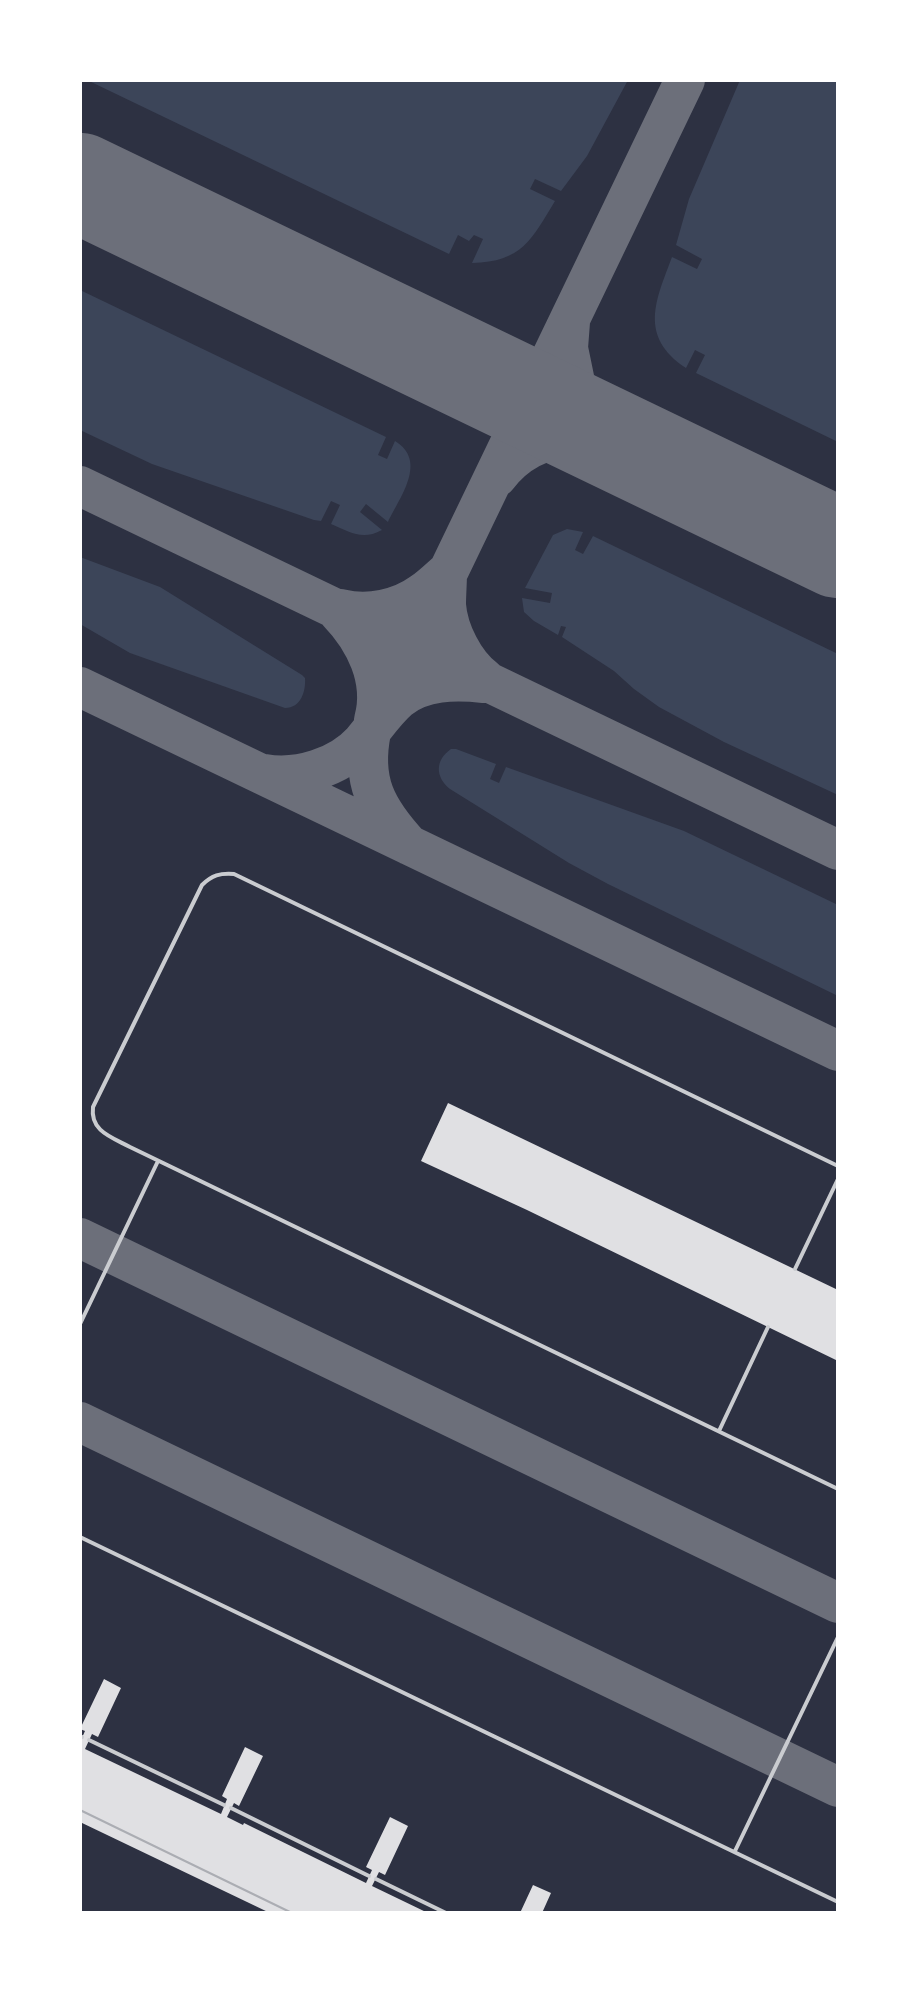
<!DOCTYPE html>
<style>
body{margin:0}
#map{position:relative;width:918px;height:1993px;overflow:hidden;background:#2d3142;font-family:Roboto,sans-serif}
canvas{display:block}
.frame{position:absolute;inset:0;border:82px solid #fff;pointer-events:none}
</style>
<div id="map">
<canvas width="918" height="1993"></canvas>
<div class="frame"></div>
</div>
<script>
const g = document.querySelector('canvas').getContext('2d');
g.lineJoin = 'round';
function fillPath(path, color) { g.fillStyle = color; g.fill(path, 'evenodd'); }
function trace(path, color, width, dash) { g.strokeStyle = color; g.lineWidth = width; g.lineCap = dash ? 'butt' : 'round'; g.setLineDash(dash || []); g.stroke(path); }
const green = new Path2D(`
 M87,80h541l-41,76 -26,35 -26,-12 -5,10 25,12c-23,38 -33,61 -83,62l11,-24 -9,-4 -5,6 -11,-6 -9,19z
 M740,80h98v362l-142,-69 9,-18 -10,-5 -9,18c-48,-32 -30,-68 -14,-111l25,12 5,-10 -26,-14 13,-46z
 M80,290l306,147 -8,18 9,4 8,-18c33,20 5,56 -7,81l-22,-18 -6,8 22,18c-20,11 -32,2 -51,-6l9,-19 -9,-4 -10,20 -7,-1 -162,-56 -72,-34z
 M567,529l16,3 -8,18 8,4 10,-18 245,118v141l-114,-53 -65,-35 -25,-18 -20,-18 -52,-34 4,-10 -5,-1 -3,9 -24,-14 -10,-9 -2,-14 28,5 2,-10 -27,-5 28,-53z
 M80,557l80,30 142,88 3,3c1,13 -4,30 -20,30l-155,-55 -50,-29z
 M451,749h5l40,15 -6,15 9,4 7,-16 178,64 154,74v91l-230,-112 -39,-21 -119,-74c-15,-12 -15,-29 1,-40z`);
const taxiway = new Path2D(`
 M570,322l-2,26 7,34 17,32 39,33
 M497,477c18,-24 45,-39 76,-40 23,-1 47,9 69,16
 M80,486l758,364
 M341,609c27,7 59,0 81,-16 9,-6 17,-14 25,-21 0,11 -1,22 -1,33 2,26 18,58 39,74
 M338,612c27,28 47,68 36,108
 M80,687l758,364
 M264,774c34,6 75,-7 98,-32 12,-14 23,-31 37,-43 24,-19 56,-19 85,-16
 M409,845c-33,-36 -48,-64 -38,-113l314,-652
 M80,1238l758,365
 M80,1422l758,365`);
const runway = new Path2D(`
 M80,183l758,365`);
const building = new Path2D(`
 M448,1103l390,187v71l-311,-151 -106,-49z
 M104,1679l17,9 -23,49 -6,-3 -7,15 136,65 6,-15 -5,-3 23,-49 18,9 -24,50 -5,-3 -7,14 16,8 1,-2 122,60 6,-13 -6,-3 24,-50 18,9 -23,49 -6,-3 -7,14 56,27h-158l-190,-91v-80l5,-11 -5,-2z
 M533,1885l18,8 -9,20h-22z`);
const service = new Path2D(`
 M838,1166l-604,-292c-14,-1 -22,1 -32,11l-109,222c-3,24 18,30 37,40l708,342
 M795,1269l43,-90
 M80,1324l78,-163
 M719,1431l49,-104
 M80,1537l758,365
 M80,1736l2,1
 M89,1740l135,65
 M231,1808l138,68
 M735,1851l103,-214
 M376,1879l70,34`);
const tram = new Path2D(`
 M80,1810l212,103`);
fillPath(green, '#3c4559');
trace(taxiway, '#6c6f7a', 40);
trace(runway, '#6c6f7a', 100);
fillPath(building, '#e0e0e3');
trace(service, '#caccd0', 4);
trace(tram, '#abadb3', 2);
</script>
